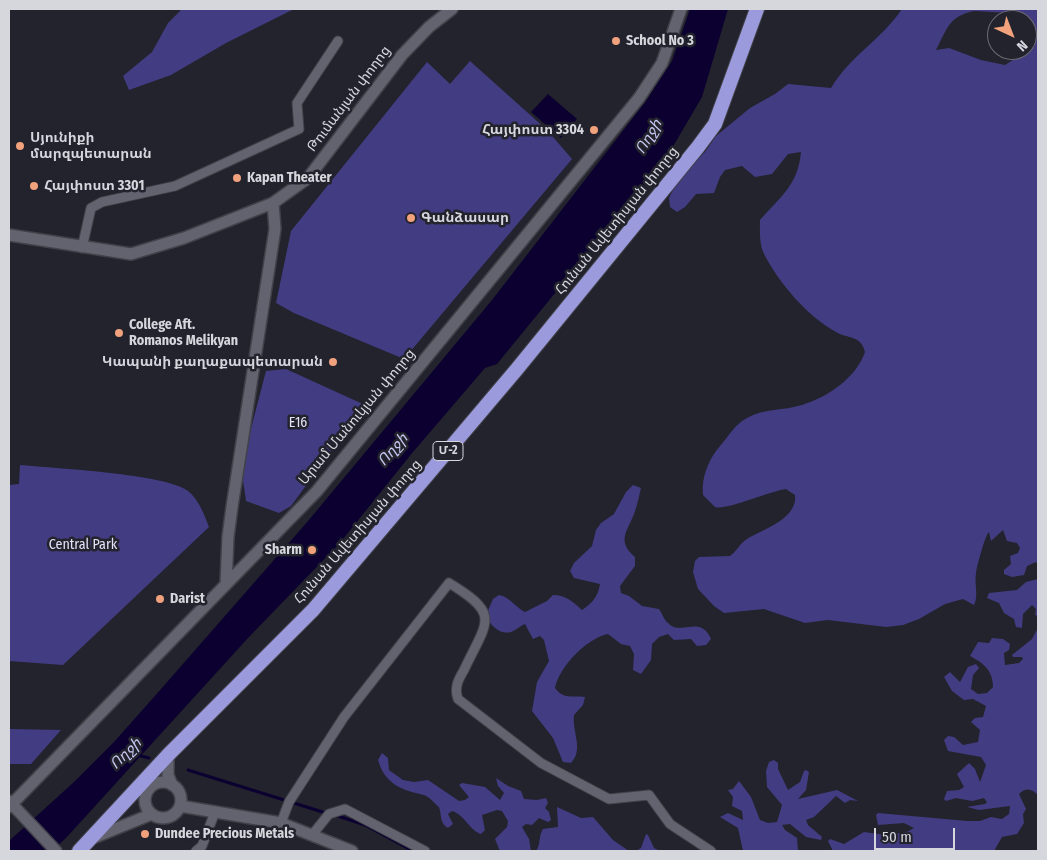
<!DOCTYPE html>
<meta charset="utf-8">
<style>
body{margin:0}
#map{position:relative;width:1047px;height:860px;overflow:hidden;background:#23232d;font-family:"Fira Sans Condensed",sans-serif}
canvas{display:block}
.frame{position:absolute;inset:0;border:10px solid #d6d6dd;pointer-events:none}
.north{position:absolute;left:987px;top:10px;width:50px;height:50px;box-sizing:border-box;background:#23232d;border:1px solid #6b6b73;border-radius:50%;rotate:137deg;font-size:14px;font-weight:700;line-height:20px;text-align:center;color:#d6d6dd}
.north::after{content:'';display:block;margin:auto;width:18px;height:22px;background:#f1a17c;clip-path:polygon(50% 0,100% 100%,50% 72%,0 100%)}
.scale{position:absolute;left:874px;top:828px;width:81px;height:22px;box-sizing:border-box;border:2px solid #d6d6dd;border-top:0;padding-left:6px;font-size:15px;line-height:18px;white-space:nowrap;color:#d6d6dd;-webkit-text-stroke:4px #23232d;paint-order:stroke}
</style>
<div id="map">
<canvas width="1047" height="860"></canvas>
<div class="frame"></div>
<div class="north">N</div>
<div class="scale">50 m</div>
</div>
<script>
const g = document.querySelector('canvas').getContext('2d');
g.lineJoin = 'round';
function fillPath(path, color) { g.fillStyle = color; g.fill(path, 'evenodd'); }
function trace(path, color, width, dash) { g.strokeStyle = color; g.lineWidth = width; g.lineCap = dash ? 'butt' : 'round'; g.setLineDash(dash || []); g.stroke(path); }
function label(font, color, halo, rows, align = 'center') {
  g.font = font + ' "Fira Sans Condensed","Noto Sans Armenian",sans-serif'; g.lineWidth = 5; g.setLineDash([]); g.textBaseline = 'middle'; g.strokeStyle = halo; g.fillStyle = color; for (const [text, x, y, turn = 0] of rows) {
    g.save(); g.translate(x, y); g.rotate((+turn || 0) * Math.PI / 180); g.textAlign = isNaN(turn) ? turn : align; if (halo) g.strokeText(text, 0, 0); g.fillText(text, 0, 0); g.restore();
  }
}
const green = new Path2D(`
 M182,9h112l-68,34 -55,32 -42,15 -6,-14 29,-24 16,-29z
 M902,9h136v556l-2,-3 -9,4 -3,9 -12,2 -8,-3v-4l7,-6 -1,-8 8,-3 2,-5 -3,-5 -10,-2 -4,-11 -12,11 -2,-9c-4,3 -12,34 -13,41 -2,12 3,22 -2,32l-11,-6 -18,5 -26,15 -16,6 -17,2 -58,-7 -23,3 -41,-14 -40,4 -10,-7 -16,-17 -5,-17 2,-11 4,-4 31,-1c7,-5 10,-13 17,-17 16,-10 51,-20 48,-44l-9,-6c-16,2 -61,22 -71,18l-12,-12c-2,-18 6,-36 17,-49 9,-10 14,-21 27,-28 18,-10 36,-7 55,-13 26,-8 54,-27 63,-53 -4,-17 -17,-13 -29,-20 -29,-16 -57,-49 -72,-78 -5,-10 -4,-24 -4,-34 21,-24 38,-35 41,-68l-13,2 -16,20 -17,3 -13,-11 -17,4 -5,7 -6,16 -18,1 -11,13 -8,5 -7,-5 -1,-9 11,-22 25,-24 11,-16 34,-28 25,-14 13,-10 43,4c19,-32 50,-48 71,-79zM974,11l36,2 3,7h14v13l6,2 2,11 -30,19 -24,-5 -32,-12 -13,2c11,-21 13,-34 38,-39z
 M470,61l77,69 25,29 -168,200 -110,-46 -18,-10 15,-72 136,-169 23,22z
 M286,369l79,36 -74,101 -12,7 -33,-12 -5,-34 25,-96z
 M20,465c32,3 147,9 168,26 11,9 16,23 21,36l-146,138 -54,-4v-176l10,-1z
 M633,485l8,3c-2,7 -3,15 -6,23 -6,19 -20,29 0,46v9l-15,20 1,7 8,3 13,10 17,3c3,4 5,11 9,14 13,14 32,-9 43,16l-5,6 -9,1 -6,-7 -17,1 -6,-6 -9,3 -7,7 -1,16 -10,14 -8,-4 1,-16 -4,-8 -9,-2 -13,-10c-21,4 -49,33 -53,54 9,12 17,7 30,9l-2,8 -9,10c-2,18 10,34 -3,48l-8,-1 -10,-24 -21,-27 5,-29 12,-21 -5,-21 -4,-4 -7,3 -8,-15c-5,2 -9,6 -14,8 -12,3 -21,-7 -25,-17l7,-16 6,-4c11,2 16,12 26,17l22,-11 6,-6c13,0 20,7 29,15 10,-7 16,-13 18,-26l-26,-6 -4,-7 4,-8 18,-17 4,-16 5,-7 13,-9 12,-22z
 M1038,579v37l-3,-1 1,-6 -4,-4 -9,9 -1,14 -6,-1 -2,-8 -10,-6 -5,-10 -12,-5 2,-5 28,-3 9,-8z
 M1038,628v167c-6,-6 -12,-8 -19,-1l7,15 -3,5 1,9 -7,11 -15,3 -8,14h-161l-5,-10 2,-2 14,5 20,-12 22,3 21,-3 7,-4 -10,-5 -26,2 -2,-10 2,-2 89,8h13l11,-4 11,2 7,-5 1,-8 -31,4 -12,-3 18,-3 2,-2 -3,-4 -12,3 -16,-3 -10,3 -2,-2 3,-8 12,-1 5,-3 -7,-13 12,-11 6,6 5,13 6,-17 -5,-8 -33,-6 -4,-11 4,-4 6,1 9,8 15,-3 2,-12 -9,-8 4,-4 8,-1 3,-11 -13,-7 -9,1 -12,-9 -8,-14 6,-5 10,10 8,-15 8,-3 3,4 -6,7 -2,14 7,5 9,-1 6,-6c0,-17 -10,-24 -23,-31l8,-14 11,1 3,-5 11,1 7,5 -1,6 -5,3 1,12 14,-2 4,-4 -1,-2h-9l-1,-2 20,-16z
 M9,729l52,1 -30,34h-22z
 M382,753l6,5 1,12 14,10 11,2 14,-2 31,21 6,-1 4,-3 -10,-12 3,-2 23,4 15,13 4,-7 -6,-7 -2,-8 12,8 13,5 3,8 13,1 9,-2 2,5 -3,5 4,4 2,8 -3,2 -9,-4 -7,7 -6,-1 -4,3 7,12 2,12h-31l-5,-12 12,-12 1,-6 -6,-10 -5,-1 -15,5 3,15 -4,4c-12,-4 -16,-19 -29,-23l-4,3 5,10 -5,4c-9,-5 -6,-13 -9,-21 -4,-3 -10,-11 -15,-12 -23,-5 -39,-11 -46,-35z
 M774,760l4,3v6l10,21 12,-8 4,-11 2,-1 3,2 -3,18 -8,9 39,-9 21,11 -8,-1 -5,3 -9,-7 -22,21 -8,3 2,5 14,12 -1,3 -15,-3 -16,-13 -8,1 3,5 12,8 1,13h-55l-5,-23 -18,-11 8,-4 15,7 -1,-9 -10,-5 1,-9 -5,-7 5,-1 6,-8 12,16 9,23 8,3 9,-1 5,-17 -15,-18 -1,-16 3,-9z
 M557,807l24,11 12,-1 20,23 16,11h-93c5,-7 2,-14 7,-22l15,-2z
 M646,834l2,1 6,13 6,3h-24l5,-3z`);
const water = new Path2D(`
 M690,9h38l-26,88 -34,58 -171,209 -12,4 -72,84 -74,92 -91,94 -182,200 -14,13h-43v-10l65,-59 40,-40 47,-53 147,-168 184,-221 154,-199 26,-40z
 M548,94l29,25 -16,19 -30,-26z`);
const stream = new Path2D(`
 M137,755l12,3
 M188,770l141,44
 M335,815l30,10 48,26`);
const minor = new Path2D(`
 M82,248l9,-40 11,-6 73,-16 124,-57 -2,-26 41,-62
 M281,823l8,-21 55,-85 105,-134c53,32 38,38 15,87 -6,10 -10,18 -6,29l83,64 68,36 40,-4 21,29 41,27
 M312,835l17,-21 16,-5 80,42
 M196,851l6,-5 13,-34`);
const tertiary = new Path2D(`
 M9,235l122,19 53,-16 89,-35 35,-25 94,-123 27,-28 23,-18
 M226,584l2,-47 4,-30 43,-278 -2,-26
 M168,755v20l4,10
 M145 800a18 18 0 1 1 36 0a18 18 0 1 1-36 0Z
 M9,801l47,50
 M180,806l101,17 71,28
 M9,807l308,-316 322,-393 23,-35 19,-54
 M93,838l59,-24`);
const trunk = new Path2D(`
 M79,851l89,-96 145,-145 204,-241 181,-222 17,-23 42,-115`);
const markers = [
 [616,41,5,"#f1a17c"],
 [594,130,5,"#f1a17c"],
 [20,146,5,"#f1a17c"],
 [237,178,5,"#f1a17c"],
 [34,186,5,"#f1a17c"],
 [411,218,5,"#f1a17c"],
 [119,333,5,"#f1a17c"],
 [333,362,5,"#f1a17c"],
 [312,550,5,"#f1a17c"],
 [160,599,5,"#f1a17c"],
 [145,834,5,"#f1a17c"]
];
const shields = [
 [448,451,30]
];
const shieldNames = [
 ["Մ-2",448,451]
];
const poiNames = [
 ["School No 3",626,41],
 ["Հայփոստ 3304",584,130,"right"],
 ["Սյունիքի",30,138],
 ["մարզպետարան",30,154],
 ["Kapan Theater",247,178],
 ["Հայփոստ 3301",44,186],
 ["Գանձասար",421,218],
 ["College Aft.",129,325],
 ["Romanos Melikyan",129,341],
 ["Կապանի քաղաքապետարան",323,362,"right"],
 ["Sharm",302,550,"right"],
 ["Darist",170,599],
 ["Dundee Precious Metals",155,834]
];
const streetNames = [
 ["Թումանյան փողոց",349,99,-53],
 ["Հունան Ավետիսյան փողոց",617,221,-51],
 ["Արամ Մանուկյան փողոց",357,417,-50],
 ["Հունան Ավետիսյան փողոց",358,532,-49]
];
const parkNames = [
 ["E16",298,423],
 ["Central Park",83,545]
];
const waterNames = [
 ["Ողջի",649,137,-60],
 ["Ողջի",393,450,-49],
 ["Ողջի",126,754,-45]
];
fillPath(green, '#423c82');
fillPath(water, '#0c0031');
trace(stream, '#0c0031', 3);
trace(minor, '#414149', 11);
trace(tertiary, '#414149', 14);
trace(trunk, '#414149', 16);
trace(minor, '#636370', 9);
trace(tertiary, '#636370', 11);
trace(trunk, '#9b9add', 14);
for (const [x, y, r, color] of markers) { const dot = new Path2D(); dot.arc(x, y, r, 0, 2 * Math.PI); g.fillStyle = color; g.fill(dot); trace(dot, '#23232d', 2); }
for (const [x, y, w] of shields) { const box = new Path2D(); box.roundRect(x - w / 2, y - 9.5, w, 19, 4); g.fillStyle = '#23232d'; g.fill(box); trace(box, '#d6d6dd', 1); }
label('bold 12px', '#d6d6dd', null, shieldNames);
label('bold 14px', '#d6d6dd', '#23232d', poiNames, 'left');
label('14px', '#d6d6dd', '#23232d', streetNames);
label('14px', '#e1e2f7', '#23232d', parkNames);
label('italic 15px', '#c7c8f2', '#23232d', waterNames);
</script>
